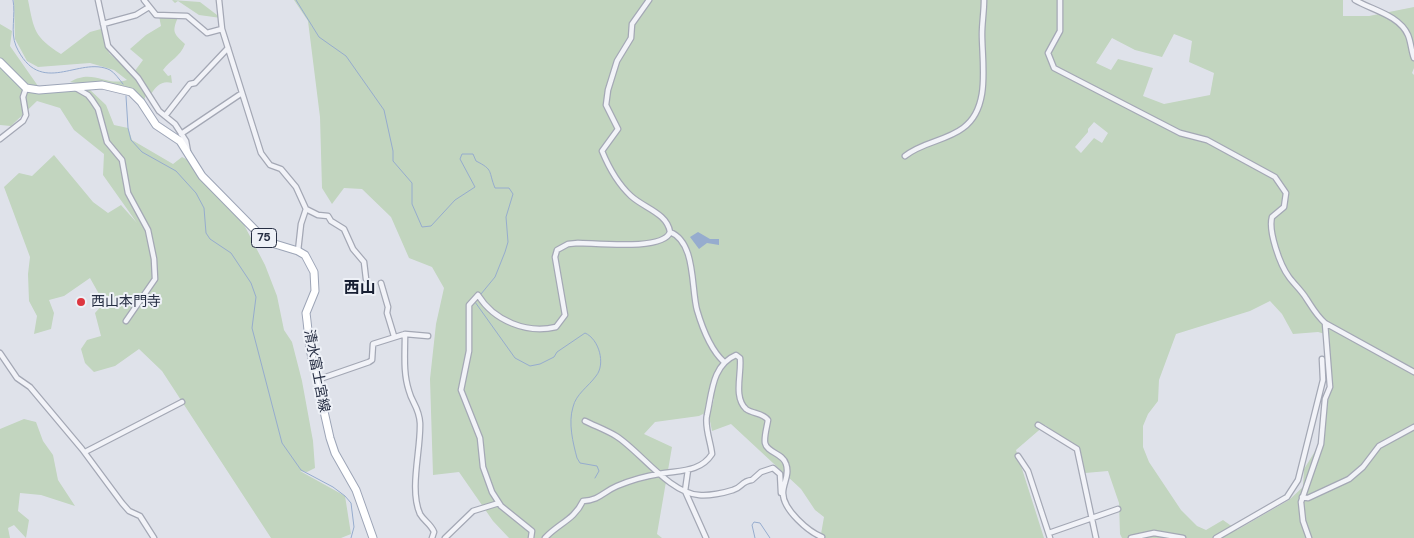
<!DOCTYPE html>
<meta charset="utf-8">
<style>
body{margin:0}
canvas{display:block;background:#dfe2ea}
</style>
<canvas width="1414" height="538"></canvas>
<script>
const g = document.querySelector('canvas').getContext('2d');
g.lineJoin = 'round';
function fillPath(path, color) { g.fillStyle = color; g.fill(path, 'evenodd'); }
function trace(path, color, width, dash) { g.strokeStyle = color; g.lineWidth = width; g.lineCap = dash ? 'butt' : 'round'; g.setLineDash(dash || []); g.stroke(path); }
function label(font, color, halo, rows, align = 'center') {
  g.font = font + ' "DM Sans","Noto Sans JP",sans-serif'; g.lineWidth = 4; g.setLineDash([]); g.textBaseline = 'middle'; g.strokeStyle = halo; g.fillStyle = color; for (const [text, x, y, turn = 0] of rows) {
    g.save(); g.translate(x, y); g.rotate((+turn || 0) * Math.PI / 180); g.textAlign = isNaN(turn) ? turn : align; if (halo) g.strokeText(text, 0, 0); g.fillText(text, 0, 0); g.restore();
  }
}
const green = new Path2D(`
 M14,0h14c6,30 6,37 33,54l29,-22 11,-3 8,24 24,22 13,20 -2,5c-18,-24 -50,-13 -74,-18 23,-14 36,5 57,-2l-13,-10 -24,-7 -52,4 -11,-6 -12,-22z
 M172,0l28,2 21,16 -22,-3 -21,-14 -3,2z
 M294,0h1049v16h26l45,-9v61l-2,5 2,2v463h-292l-2,-4 -1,-31 -11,-32 -23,2 -14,-29 -26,-19 -29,25 28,88h-221l-2,-4 3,-17 -9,-7 -14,-21 -70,-65 -19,7 -3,-15 5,-17 -4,-2 -3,15 -8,4 -44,6 -11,12 28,13 -15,87 5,4h-153l-16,-17 -34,-49 -26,3 -3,-96 6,-55 8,-36 -12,-21 -23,-9 -18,-41 -29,-28 -18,-1 -12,16 -10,-16 -2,-71 -12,-96zM1174,34l18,7 -3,21 25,11 -4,22 -46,9 -21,-8 10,-28 -35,-9 -7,11 -15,-7 16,-25 23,12 27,7zM1094,122l14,11 -6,10 -8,-5 -13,15 -6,-6 13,-15v-3zM1270,301l12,13 11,20 25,-2 11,3 3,46 -13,64 -15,24 -1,18 -14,13 -52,30 -14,-10 -17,10 -9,-4 -16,-16 -32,-48 -6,-15v-21l5,-12 10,-13 1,-21 17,-46 74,-23z
 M159,16l19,1c-6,15 -5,16 7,27 -5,13 -15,16 -22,26l5,6 3,-1 1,8c-10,-3 -16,3 -21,11l-17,-22 9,-12 -13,-11 16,-14 15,-9z
 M0,24l12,7 -2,15 28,40 28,5 22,-3 18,17 8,20 14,3 4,12 41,24 9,-7 8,4 51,58 24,46 12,31 7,34 8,12 10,39 11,60 2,27 -8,4 -7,-1 45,25 6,38 -10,4h-70l-109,-167 -23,-22 -24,17 -21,6 -9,-9 -4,-14 6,-9 14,-4 -6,-23 9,-10 -14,-25 -26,18 -15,4 5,13 -3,16 -17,5 3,-18 -8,-15 -1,-27 2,-17 -26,-70 15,-14 13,3 22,-21 39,47 15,11 13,-8 16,18 -34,-48 1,-21 -30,-24 -14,-22 -23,-7 -26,25 -11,-1z
 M24,419l12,3 7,19 10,14 5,25 17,26 -34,-11 -21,-2 -2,18 11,9 -3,18 -12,-13 -6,3 2,10h-10v-109z`);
const water = new Path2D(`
 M698,232l12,7h9v6l-12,-2 -8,6 -9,-12z`);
const stream = new Path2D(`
 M13,0c3,15 -3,32 3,46 24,53 63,9 94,24 5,3 9,9 13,14
 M296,0l23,37 27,19 38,54 9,41v10l19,22v21l10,23 9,-1 24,-26 20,-13 -15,-28 2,-5h11l3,7c18,9 12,10 19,27h14l4,6 -7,23 2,25 -3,10 -10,25 -14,17
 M126,96l2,32 3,12 11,12 34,19 20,22 8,15 2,25 4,6 21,14 20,30 5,14 -4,31 30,115 19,27 32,17 12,9 6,7 3,24 -3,11
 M479,297l-4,5 40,56 15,8 10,-2 14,-7 3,-5 28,-19c14,6 21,31 11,43 -8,11 -20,18 -23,31 -5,16 0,36 4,51l3,5 17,3 2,5 -4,7
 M755,538l-3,-13 2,-3 6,1 10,15`);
const minor = new Path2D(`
 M98,0l10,46 30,32 21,33 16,13 11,17 2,11
 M144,0l12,15 31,1 20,17 15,-4
 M219,0l3,29 39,124 9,12 11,4 15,18 10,22 -5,15 -3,27
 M649,0l-17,24 -1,14 -14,23 -9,29 -2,15 12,24 -16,22c7,17 16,33 29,45 13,12 36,17 39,36 26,10 21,56 27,78 5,17 14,40 27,52
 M1060,0v31l-12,22 6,15 126,65 27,7 68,37 11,16 -2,14 -12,10c-4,14 8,48 17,60 5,7 12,13 17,21 6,9 10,17 19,25l89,49
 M1355,0c17,10 44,15 53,35 3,7 3,15 6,23
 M103,24l33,-9 13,-8
 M74,87l14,8 4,5 6,9 9,33 15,18 6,33 20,37 6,29 1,20 -29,42
 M165,116l25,-32 5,-1 33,-35
 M181,134l61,-41
 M0,139l23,-18 3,-6 -3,-18 3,-9
 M905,156c17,-14 41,-15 58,-28 28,-20 19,-65 19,-94 0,-11 2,-22 2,-34
 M306,209l12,6 10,1 3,5 13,8 9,20 11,13 2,17 4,8
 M381,283l7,24 -1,6 7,23
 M405,334c0,20 -2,39 4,57 3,12 10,16 11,32 1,27 -11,66 0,91 4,7 11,10 14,18l-2,6
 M0,353l17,25 13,9 52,62 40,54 7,8 11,5 14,22
 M317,380l52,-18 3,-2 1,-16 32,-10 23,2
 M585,421c10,5 21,9 31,15 24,15 53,57 83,59 10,1 25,-2 34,-5 9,-2 8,-9 19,-10l9,-8 12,-4 7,6 1,19
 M1038,425l39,24 19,89
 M85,452l97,-50
 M1018,456l10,15 22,67
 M688,470l-3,21 21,47
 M1302,497l6,1 41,-19 14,-12 16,-21 35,-19
 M1049,533l69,-24
 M445,538l28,-27 26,-8
 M531,538l1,-7 -31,-25 -9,-14 -9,-25 -3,-29 -19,-48 8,-39v-46l9,-10c16,26 49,39 78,32l9,-12 -10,-58 2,-7 11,-6 10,-1c17,0 86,8 92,-11
 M545,538c14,-15 29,-18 38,-37 17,-1 20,-9 34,-15 12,-5 29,-10 42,-12 19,-4 41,-1 53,-20 -1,-11 -8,-28 -5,-39 5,-22 5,-50 29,-60l4,3c2,15 -7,39 6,51 7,5 17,4 22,11 -1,7 -4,16 -3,23 2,10 18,10 21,21 4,11 -3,19 -3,29 0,17 26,39 39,44
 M1131,538l23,-5 29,5
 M1216,538l71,-41 11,-17 25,-100 -1,-21
 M1309,538l-6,-17 -2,-19 20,-58 4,-45 5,-12 -5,-64`);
const primary = new Path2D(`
 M0,62l26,26 13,2 63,-5 29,7 10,10 15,23 24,16 22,35 58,59 15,9 23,7 7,4 9,17 1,19 -9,22 1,8 3,28 20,89 5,15 21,37 17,48`);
const markers = [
 [81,302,5,"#dd3640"]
];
const shields = [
 [264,238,25]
];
const shieldNames = [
 ["75",264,238]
];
const poiNames = [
 ["西山本門寺",91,302]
];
const streetNames = [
 ["清水富士宮線",316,371,79]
];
const quarterNames = [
 ["西山",360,289]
];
fillPath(green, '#c2d5bf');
fillPath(water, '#96acce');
trace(stream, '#96acce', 1);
trace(minor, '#a4a8b5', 7);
trace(primary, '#9da5b7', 9);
trace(minor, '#f2f3f8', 4.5);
trace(primary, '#fff', 7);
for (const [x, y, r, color] of markers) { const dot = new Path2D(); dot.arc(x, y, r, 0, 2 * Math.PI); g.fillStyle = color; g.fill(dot); trace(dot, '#eef1f7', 2); }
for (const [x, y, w] of shields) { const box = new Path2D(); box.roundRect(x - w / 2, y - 9.5, w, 19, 4); g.fillStyle = '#eef1f7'; g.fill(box); trace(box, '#262e43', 1); }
label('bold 12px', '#262e43', null, shieldNames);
label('14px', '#262e43', '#eef1f7', poiNames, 'left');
label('14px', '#262e43', '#eef1f7', streetNames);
label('bold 16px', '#181f33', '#eef1f7', quarterNames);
</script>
